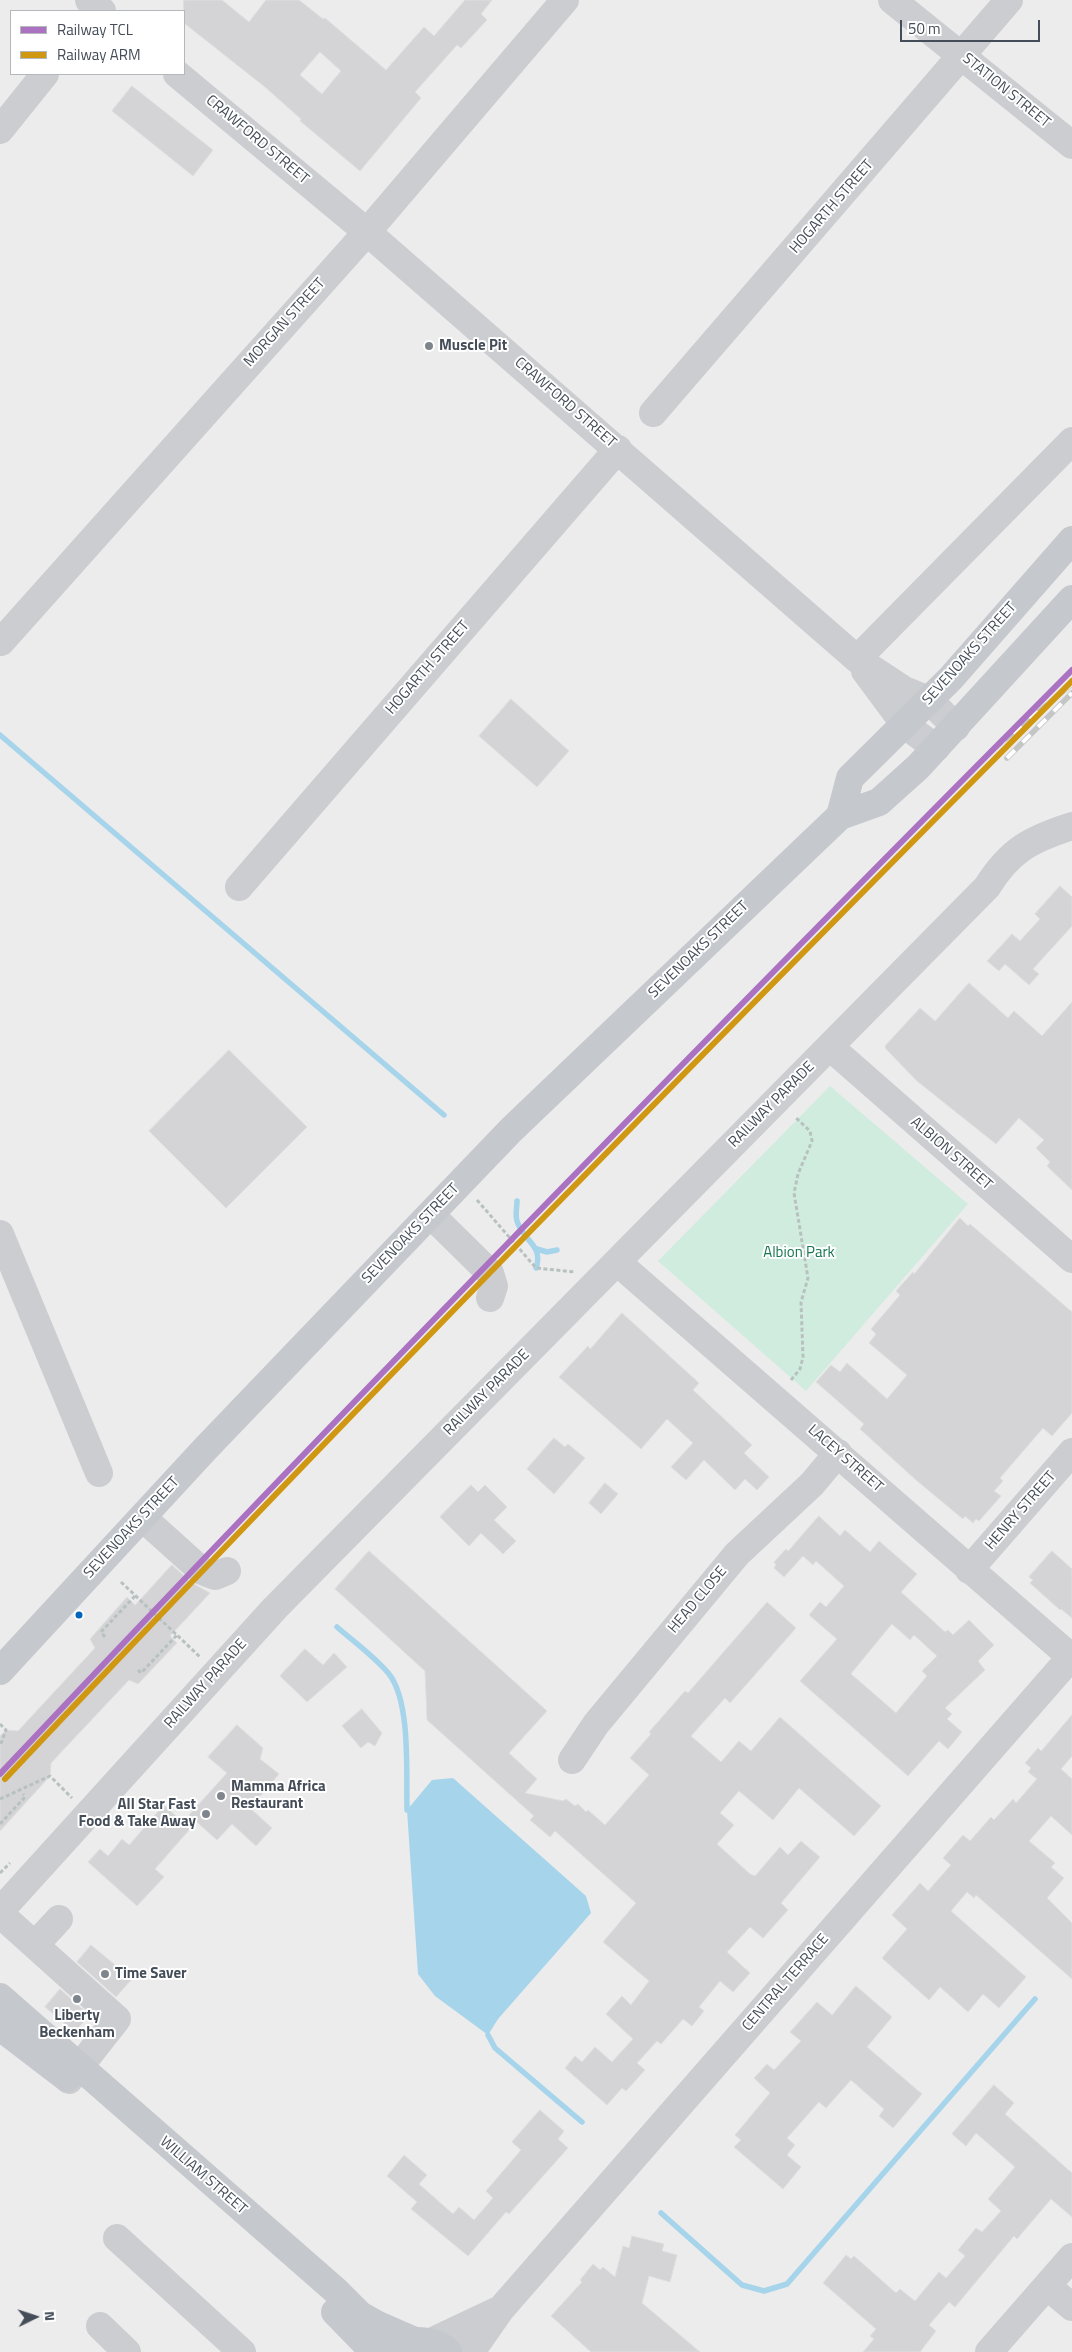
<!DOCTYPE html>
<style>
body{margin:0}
#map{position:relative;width:1072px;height:2352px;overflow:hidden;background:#edecec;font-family:"Titillium Web",sans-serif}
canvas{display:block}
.legend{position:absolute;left:10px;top:10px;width:175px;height:65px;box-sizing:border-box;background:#fff;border:1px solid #b4b8bc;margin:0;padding:6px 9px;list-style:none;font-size:15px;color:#444d58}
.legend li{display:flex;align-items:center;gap:10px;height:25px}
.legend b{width:25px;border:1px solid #b4b8bc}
.north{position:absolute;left:10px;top:2292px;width:50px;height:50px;-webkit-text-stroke:4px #fff;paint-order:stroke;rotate:86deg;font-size:14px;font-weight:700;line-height:20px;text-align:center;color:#444d58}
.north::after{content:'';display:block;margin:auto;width:18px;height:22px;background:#444d58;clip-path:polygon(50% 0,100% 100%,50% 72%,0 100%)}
.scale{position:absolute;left:900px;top:20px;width:140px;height:22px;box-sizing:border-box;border:2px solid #444d58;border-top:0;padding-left:6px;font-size:15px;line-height:18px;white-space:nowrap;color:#444d58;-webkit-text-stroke:4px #fff;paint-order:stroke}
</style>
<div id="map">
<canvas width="1072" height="2352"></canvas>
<ul class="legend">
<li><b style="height:6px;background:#ab72c2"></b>Railway TCL</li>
<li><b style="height:6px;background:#cf9712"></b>Railway ARM</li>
</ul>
<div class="north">N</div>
<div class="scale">50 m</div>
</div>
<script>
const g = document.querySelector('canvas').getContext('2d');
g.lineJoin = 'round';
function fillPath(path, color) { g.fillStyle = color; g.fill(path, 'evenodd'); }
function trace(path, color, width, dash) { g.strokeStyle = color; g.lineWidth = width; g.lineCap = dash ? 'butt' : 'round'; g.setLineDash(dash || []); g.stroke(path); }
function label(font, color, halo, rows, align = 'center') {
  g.font = font + ' "Titillium Web",sans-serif'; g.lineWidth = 4; g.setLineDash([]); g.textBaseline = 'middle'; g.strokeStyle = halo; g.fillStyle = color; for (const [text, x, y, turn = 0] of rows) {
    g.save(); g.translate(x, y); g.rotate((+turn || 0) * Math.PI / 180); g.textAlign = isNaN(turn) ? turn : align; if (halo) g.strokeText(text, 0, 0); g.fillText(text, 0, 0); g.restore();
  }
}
const green = new Path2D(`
 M830,1086l138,118 -162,187 -148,-130z`);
const water = new Path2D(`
 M453,1778l133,118 5,17 -93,106 -10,16 -53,-39 -17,-22 -11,-164 25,-30z`);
const stream = new Path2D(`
 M0,735l444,380
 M517,1201c0,6 -2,14 0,20 6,20 27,24 19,47
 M537,1249l10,3 10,-2
 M337,1627c17,15 38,30 52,47 22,28 17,99 18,136
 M488,2035l7,13 87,74
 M661,2213l81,72 22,6 23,-7 248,-285`);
const building = new Path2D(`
 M184,0h38l27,22 17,-22h33l24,19 2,-1 61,52 38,-43 10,9 31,-36h27l-11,14 6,6 -26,28 -4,-3 -42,47 6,6 -61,73 -60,-50 1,-2 -36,-32 -81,-64zM320,52l21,19 -19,23 -22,-19z
 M132,86l81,64 -20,26 -81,-65z
 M511,699l58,52 -32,36 -58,-51z
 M1060,886l12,11v29l-39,43 6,5 -10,11 -24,-21 -6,7 -12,-10 25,-27 8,7 20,-22 -5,-5z
 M969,983l39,35 6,-7 28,25 30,-34v188l-25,-24 3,-4 -14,-14 8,-8 -25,-22 -23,26 -79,-63 -31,-32 -1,-3 35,-38 15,13z
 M229,1050l78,77 -81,81 -77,-77z
 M960,1218l8,8 2,-2 102,88v101l-20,23 -9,-8 -43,50 3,3 -9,10 7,5 -22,25 -3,-2 -3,4 -8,-7 -2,3 -47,-39 -56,-51 4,-5 -48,-42 15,-17 9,7 7,-9 40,36 20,-24 -38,-32 7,-9 -5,-5 29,-34 -4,-4 17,-19 1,2z
 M622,1313l77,70 -6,7 59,55 -8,8 25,24 -12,13 -12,-11 -10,11 -31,-30 -18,20 -15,-13 22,-24 -26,-24 -26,30 -82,-72 29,-31 2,3z
 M554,1438l11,9 3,-3 17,14 -31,36 -27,-25z
 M605,1483l13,11 -17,20 -12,-11z
 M471,1485l7,7 7,-7 22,22 -13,13 22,21 -13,13 -22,-21 -12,13 -29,-29z
 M819,1516l21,20 5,-6 25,22 9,-11 38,33 -16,18 44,40 3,-2 5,5 16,-15 25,25 -16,16 7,9 -40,38 7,6 -5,5 15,13 -14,17 -9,-8 -31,35 -108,-95 37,-42 -28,-24 11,-13 6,5 18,-21 -28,-25 -3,4 -10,-9 -19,21 -10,-9 2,-3 -2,-3 12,-13 2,2zM892,1624l18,16 4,-5 23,21 -15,15 5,5 -31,37 -45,-39z
 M369,1551l178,160 -38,42 28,26 -12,14 38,8 3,-2 9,7 3,-2 8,8 2,-2 17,15 44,-50 -19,-17 21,-24 -2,-2 36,-41 3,2 79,-91 29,26 -66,75 -5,-5 -34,38 30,26 18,-21 12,10 29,-34 101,89 -27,30 -55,-48 -26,32 -34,-29 -19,22 14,12 -17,19 33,30 5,2 25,-29 8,8 13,-14 19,16 -39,46 7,7 -25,28 -13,-11 -23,25 23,21 -17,19 -13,-11 -21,26 5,4 -12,15 -9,-7 -22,25 -4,-3 -20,22 8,7 -19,21 -4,-3 -15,17 -42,-37 10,-12 7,6 13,-15 17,15 21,-23 -27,-25 16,-18 9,9 18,-24 -46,-39 33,-39 -81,-72 -5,6 -20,-17 4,-4 -107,-96 -2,-49 -90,-82z
 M1052,1551l20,18v49l-11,-9 -1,1 -30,-27 3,-3 -4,-3z
 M172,1565l20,18 18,10 -40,43 7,7 -39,41 -9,-4 -78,83 -1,13 -50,55v-95l6,-6 12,1 77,-83 -5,-9 37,-42 8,8z
 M305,1649l18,16 11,-12 13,14 -40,35 -27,-26z
 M362,1709l20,24 -7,13 -7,-4 -7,6 -19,-22z
 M1072,1715v41l-11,13 11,10v56l-21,-19 -22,25 26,22 -4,4 13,11 -17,20 25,25v56l-96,-84 -2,3 -7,-6 -16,19 75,66 -27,31 -16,-14 -15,18 -28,-25 -11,13 -47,-42 25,-29 -15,-14 28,-32 8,8 23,-26 -8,-7 20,-23 7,6 21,-24 3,3 19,-21 3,4 21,-24 -9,-7 3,-4 -6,-5 13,-15 3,3z
 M237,1725l26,23 -3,11 19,15 -29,34 22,20 -16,18 -24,-22 -15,16 -28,-25 38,-42 -19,-16z
 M164,1805l26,24 -35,40 9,8 -27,29 -49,-44 12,-13 8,7 14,-17 7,6z
 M91,1945l41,34 -16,18 -39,-35z
 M856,1986l36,31 -25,30 55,47 -29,34 -14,-12 5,-7 -33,-29 -25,28 -7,-6 -32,36 8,7 -8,10 14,12 -18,22 -49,-42 7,-7 -6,-5 35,-42 -16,-15 13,-14 7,6 27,-29 -11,-9 27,-30 15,13z
 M60,1989l29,26 -14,17 -30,-25z
 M994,2085l20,18 -9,11 67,59v44l-21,-18 -34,40 -3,-3 -59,71 -6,-5 -20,23 7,6 -16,21h-57l11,-13 -4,-3 6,-7 -53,-46 23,-28 5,4 3,-3 42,37 4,-4 15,12 24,-29 7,6 19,-22 -7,-6 18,-22 6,4 19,-21 -13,-12 27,-32 -39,-34 -10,13 -14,-12z
 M540,2110l24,21 -6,8 10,9 -59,66 -3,-2 -38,44 -57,-47 6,-7 -30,-26 17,-21 23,20 -8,9 34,30 6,-7 15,13 19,-22 -7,-7 35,-41 -9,-8z
 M632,2236l32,8 -2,7 15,4 -7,27 -21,-6 -7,27 58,49h-109l-40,-36 31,-34 -2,-2 13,-16 7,6 3,-3 12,10 8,-31 6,2z`);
const path = new Path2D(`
 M477,1200l59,68 39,4
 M791,1380l9,-11 3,-12 -2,-55 7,-24 -14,-85 4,-19 14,-33 -2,-10 -15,-14
 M224,1548l244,-253
 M121,1582l79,75
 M158,1617l29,-30
 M105,1637l-4,-5 34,-36
 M138,1670l3,3 36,-38
 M0,1724l6,6 -6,16
 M0,1799l50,-23 22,22
 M0,1824l25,-27 -2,-3
 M0,1873l10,-10`);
const minor = new Path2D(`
 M89,0l13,11
 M892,0l180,145
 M177,74l190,158 490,427 47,31 25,10 27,27
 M0,130l45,-56
 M653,413l356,-413
 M1,642l366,-410 198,-232
 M857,659l215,-218
 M865,671l40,54 31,23
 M239,887l379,-438
 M830,1047l242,212
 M431,1215l59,58 4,13 -4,12
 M0,1234l99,239
 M617,1262l455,396
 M143,1518l59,53 13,5 12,-5
 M969,1570l103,-118
 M572,1760l24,-36 141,-170 75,-70 26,-31
 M0,1911l275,-303 712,-721c23,-37 44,-48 85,-61
 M0,1914l117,105 -48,61
 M35,1945l24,-26
 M117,2238l125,114
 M1047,2286l25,21
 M100,2326l27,26
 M431,2342l70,-33
 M471,2352l30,-43 570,-652
 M989,2352l83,-95`);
const major = new Path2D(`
 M840,816l10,-38 101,-100 121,-138
 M0,1671l206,-223 305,-318 329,-314 39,-14 39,-35 154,-168
 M0,1997l335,293 25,25 16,9 39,17
 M0,2027l67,51
 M335,2312l39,40
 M398,2345c16,-6 38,-6 50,7`);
const rail = new Path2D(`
 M996,747l76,-63
 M1007,758l65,-65`);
const rail1 = new Path2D(`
 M0,1774c351,-374 710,-740 1072,-1104`);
const rail2 = new Path2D(`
 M5,1779c350,-372 707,-736 1067,-1098`);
const markers = [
 [429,346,5,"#7f858c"],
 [79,1615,4.5,"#0065bd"],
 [221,1796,5,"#7f858c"],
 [206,1814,5,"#7f858c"],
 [105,1974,5,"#7f858c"],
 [77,1999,5,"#7f858c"]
];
const streetNames = [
 ["STATION STREET",1006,91,39],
 ["CRAWFORD STREET",257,140,40],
 ["HOGARTH STREET",832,207,-49],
 ["MORGAN STREET",285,323,-48],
 ["CRAWFORD STREET",565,403,41],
 ["SEVENOAKS STREET",970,654,-48],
 ["HOGARTH STREET",428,668,-49],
 ["SEVENOAKS STREET",699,950,-44],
 ["RAILWAY PARADE",772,1105,-45],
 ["ALBION STREET",951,1154,41],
 ["SEVENOAKS STREET",411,1234,-46],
 ["RAILWAY PARADE",487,1393,-45],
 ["LACEY STREET",845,1459,41],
 ["HENRY STREET",1021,1511,-49],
 ["SEVENOAKS STREET",132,1528,-47],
 ["HEAD CLOSE",698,1600,-50],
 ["RAILWAY PARADE",206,1684,-48],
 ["CENTRAL TERRACE",786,1983,-49],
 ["WILLIAM STREET",203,2176,41]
];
const poiNames = [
 ["Muscle Pit",439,346],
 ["Mamma Africa",231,1787],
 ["Restaurant",231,1804],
 ["All Star Fast",196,1805,"right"],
 ["Food & Take Away",196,1822,"right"],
 ["Time Saver",115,1974],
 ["Liberty",77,2016,"center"],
 ["Beckenham",77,2033,"center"]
];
const parkNames = [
 ["Albion Park",799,1253]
];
fillPath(green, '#d0ecde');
fillPath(water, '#a6d4ea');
trace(stream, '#a6d4ea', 5.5);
fillPath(building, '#d4d4d7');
trace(building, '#dededf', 1);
trace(path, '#b7c2c0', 3, [4, 2.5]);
trace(minor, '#cbcdd0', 28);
trace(major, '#c5c8cd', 28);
trace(rail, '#c4c5c7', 5.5);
trace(rail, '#fff', 4, [11]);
trace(rail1, '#ab72c2', 6);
trace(rail2, '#cf9712', 6);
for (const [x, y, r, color] of markers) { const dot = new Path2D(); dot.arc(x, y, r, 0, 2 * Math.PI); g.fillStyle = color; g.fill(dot); trace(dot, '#fff', 2); }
label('15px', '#444d58', '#fff', streetNames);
label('bold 15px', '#444d58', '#fff', poiNames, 'left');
label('15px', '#187651', '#fff', parkNames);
</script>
